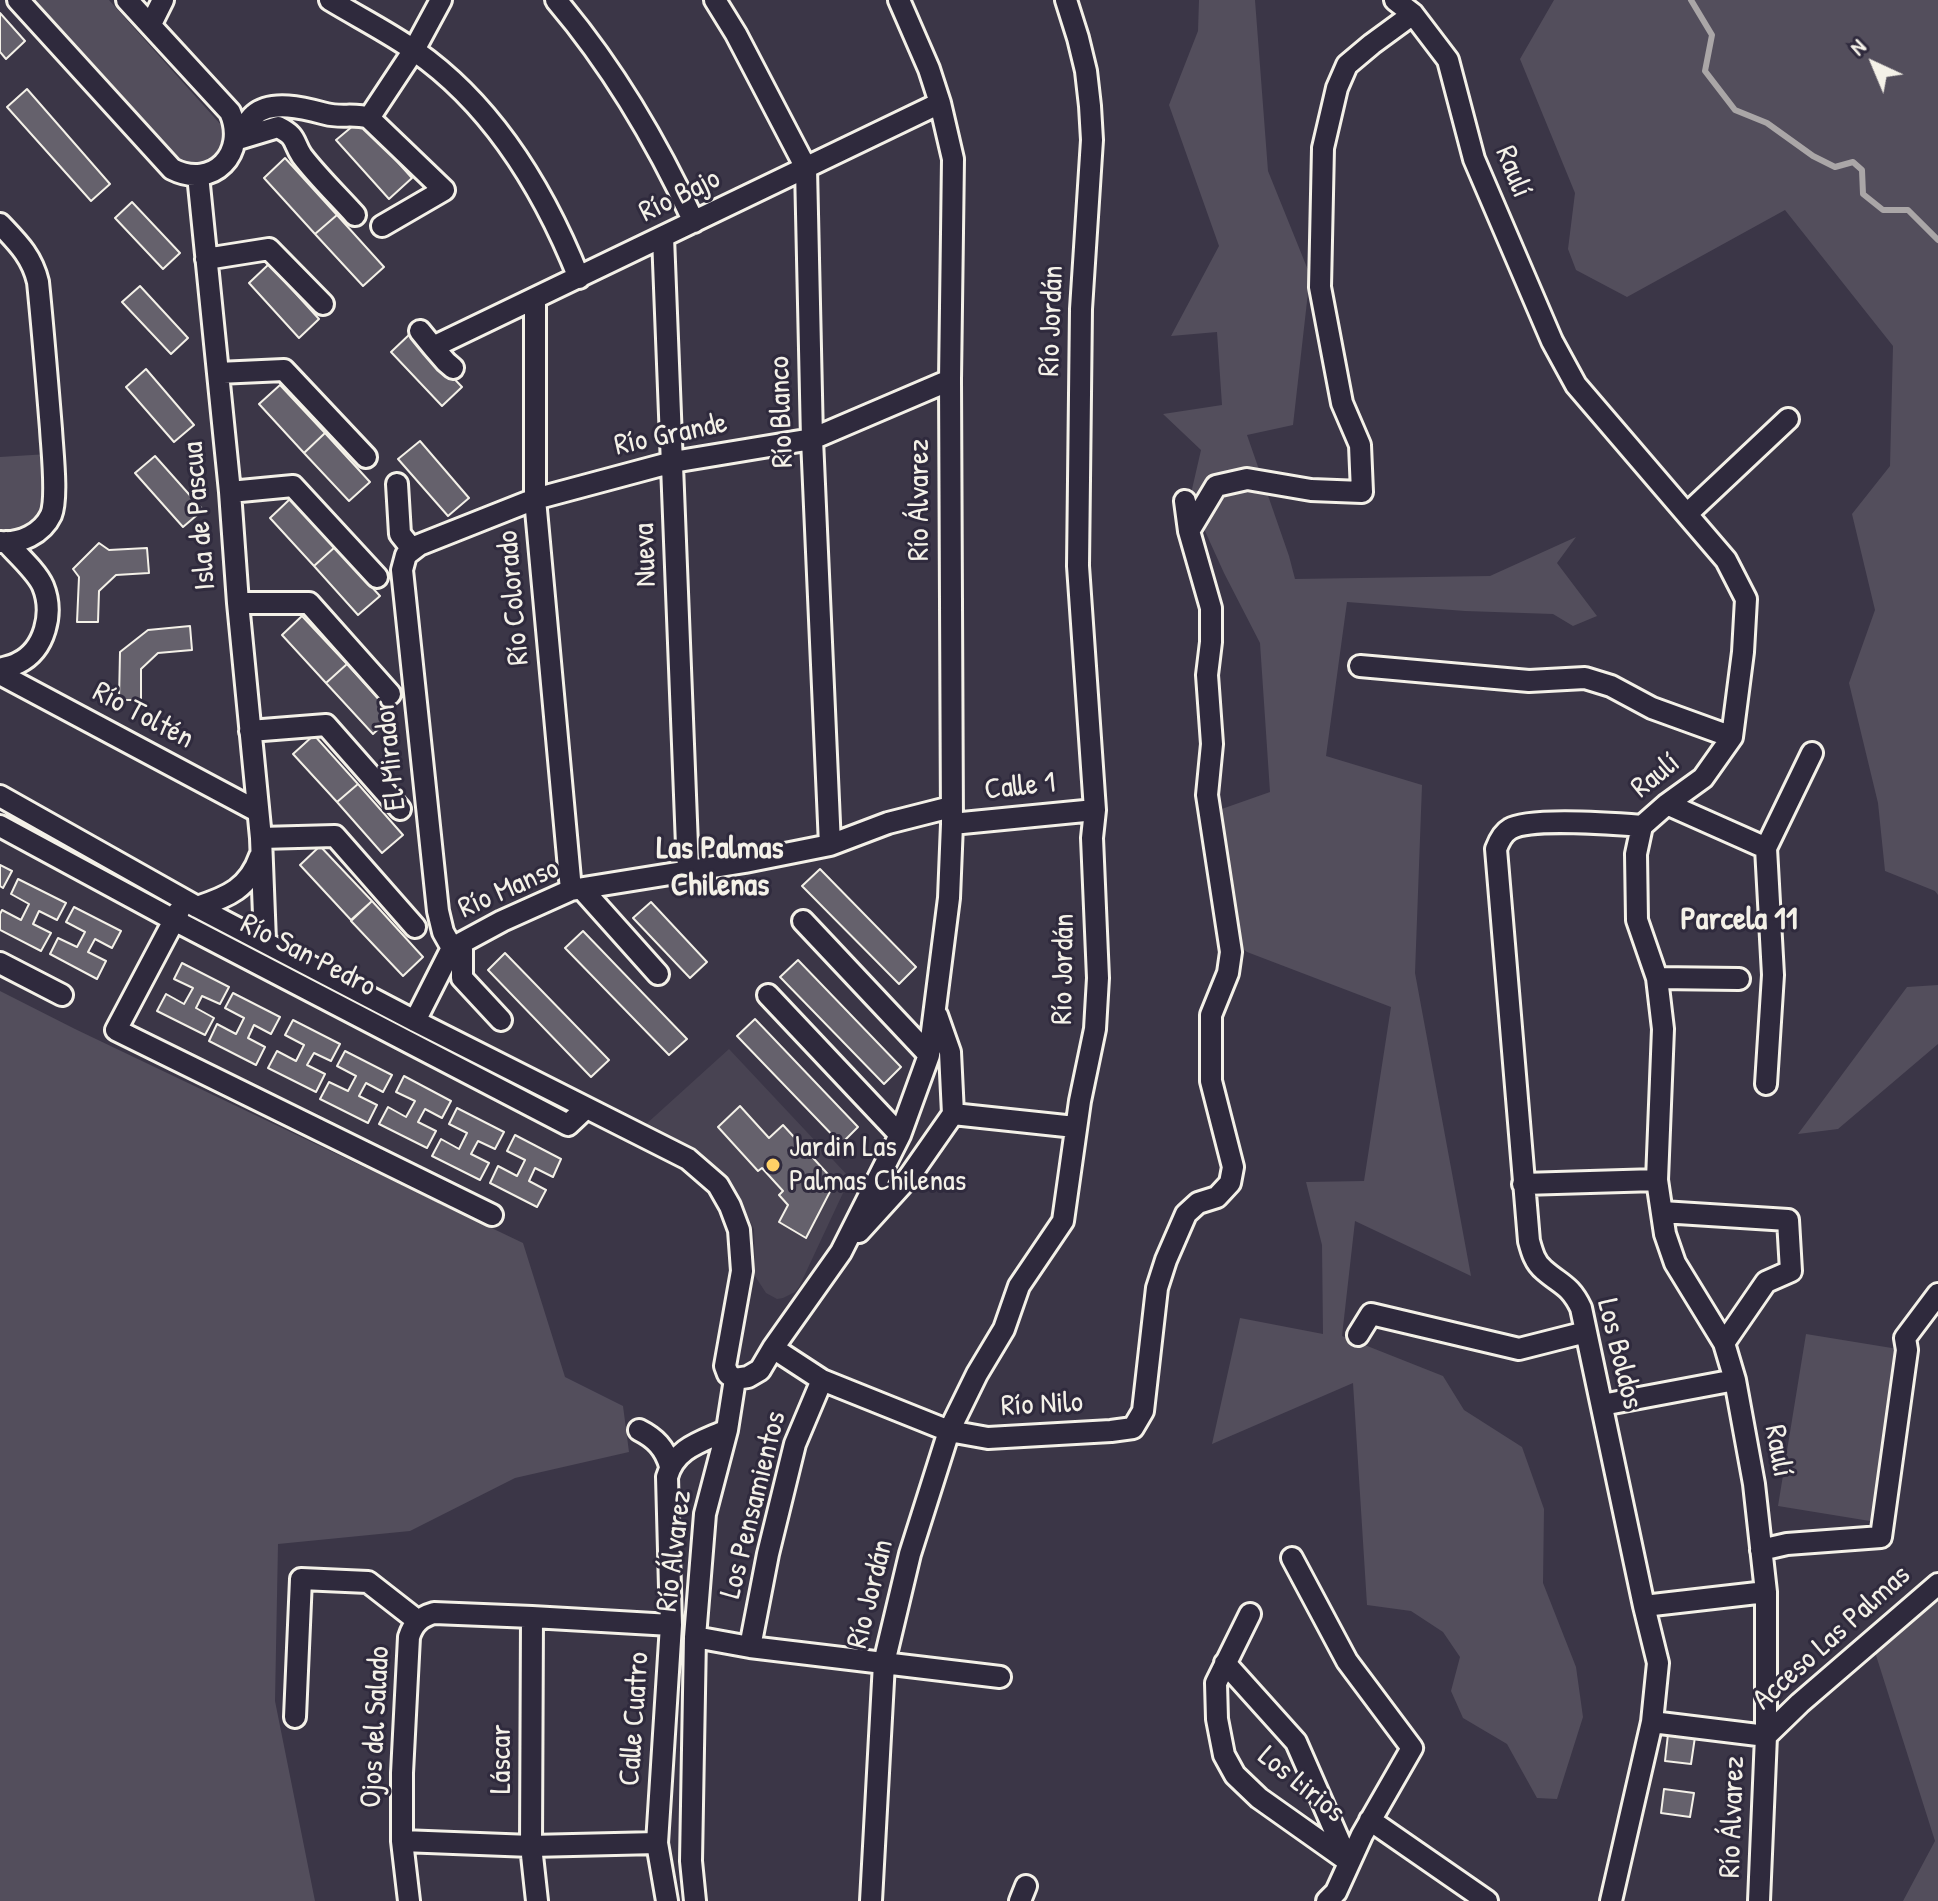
<!DOCTYPE html>
<meta charset="utf-8">
<style>
body{margin:0}
#map{position:relative;width:1938px;height:1901px;overflow:hidden;background:#3b3647;font-family:"Patrick Hand",sans-serif}
canvas{display:block}
.north{position:absolute;left:1834px;top:24px;width:80px;height:80px;-webkit-text-stroke:6px #2f2a3d;paint-order:stroke;rotate:316deg;font-size:22px;font-weight:700;line-height:32px;text-align:center;color:#f4f1e8}
.north::after{content:'';display:block;margin:auto;width:28px;height:36px;background:#f4f1e8;clip-path:polygon(50% 0,100% 100%,50% 72%,0 100%)}
</style>
<div id="map">
<canvas width="1938" height="1901"></canvas>
<div class="north">N</div>
</div>
<script>
const g = document.querySelector('canvas').getContext('2d');
g.lineJoin = 'round';
function fillPath(path, color) { g.fillStyle = color; g.fill(path, 'evenodd'); }
function trace(path, color, width, dash) { g.strokeStyle = color; g.lineWidth = width; g.lineCap = dash ? 'butt' : 'round'; g.setLineDash(dash || []); g.stroke(path); }
function label(font, color, halo, rows, align = 'center') {
  g.font = font + ' "Patrick Hand",sans-serif'; g.lineWidth = 6; g.setLineDash([]); g.textBaseline = 'middle'; g.strokeStyle = halo; g.fillStyle = color; for (const [text, x, y, turn = 0] of rows) {
    g.save(); g.translate(x, y); g.rotate((+turn || 0) * Math.PI / 180); g.textAlign = isNaN(turn) ? turn : align; if (halo) g.strokeText(text, 0, 0); g.fillText(text, 0, 0); g.restore();
  }
}
const built = new Path2D(`
 M729,1049l121,129 -51,109 -4,5 -12,6 -6,1 -11,-6 -11,-17 -1,-47 -12,-24 -12,-20 -35,-34 -51,-25z`);
const green = new Path2D(`
 M27,0h82l113,126c5,21 -8,44 -32,39 -4,0 -8,-3 -13,-4z
 M1199,0h56l13,171 42,104 -17,150 -46,10 42,121 6,23 195,-3 86,-39 -19,26 40,53 -24,10 -20,-12 -88,-3 -118,-9 -21,154 96,29 -7,188 56,303 -116,-55 -13,115 101,40 21,34 58,37 22,62 -1,74 33,84 7,50 -26,82 -20,-1 -30,-54 -44,-26 -12,-27 9,-34 -17,-25 -32,-21 -44,-6 -14,-222 -141,61 28,-126 83,16 -1,-89 -16,-63 58,-1 27,-174 -144,-55 -15,-12 -16,-129 54,-19 -10,-149 -36,-70 -34,-75 11,-48 -38,-36 59,-9 -5,-73 -46,4 48,-90 -50,-141 29,-74z
 M1554,0h384v895l-3,-4 -50,-20 -7,-68 -29,-120 26,-73 -23,-96 38,-48 3,-120 -108,-136 -158,87 -51,-27 -8,-21 7,-56 -55,-134z
 M48,454l2,48 -24,28 -26,4v-77z
 M1938,985v59l-100,85 -40,5 109,-147z
 M0,991l75,38 448,214 42,134 58,29 6,46 -114,26 -105,53 -132,13 -3,157 40,200h-315z
 M1806,1334l98,16 -28,172 -98,-16z
 M1938,1593v308h-35l32,-60 -61,-192z`);
const stream = new Path2D(`
 M1691,0l21,35 -7,36 30,39 32,13 46,33 22,11 18,-5 9,8 1,24 20,16h25l30,30`);
const building = new Path2D(`
 M0,13l25,28 -19,18 -6,-7z
 M27,89l83,95 -19,17 -84,-94z
 M360,120l52,58 -23,21 -53,-59z
 M285,158l52,57 -22,19 -51,-56z
 M132,202l48,51 -17,16 -48,-51z
 M337,215l47,52 -21,19 -48,-52z
 M269,264l50,55 -20,19 -50,-55z
 M140,286l48,52 -17,16 -49,-52z
 M411,333l51,54 -20,19 -51,-54z
 M146,369l48,56 -20,17 -48,-55z
 M280,385l45,48 -21,20 -45,-49z
 M325,433l45,49 -21,19 -45,-48z
 M420,441l49,57 -21,18 -50,-57z
 M155,456l48,54 -20,17 -48,-54z
 M290,499l45,48 -21,19 -44,-48z
 M99,543l10,7 38,-2 2,25 -33,2 -17,16 -1,31h-21l2,-45 -6,-8z
 M335,547l45,49 -22,19 -44,-49z
 M302,616l45,48 -21,19 -44,-48z
 M190,626l2,24 -34,3 -17,16v31h-22l1,-48 28,-22z
 M347,664l47,51 -21,19 -47,-51z
 M314,735l44,49 -21,18 -44,-48z
 M358,784l45,51 -21,18 -45,-51z
 M320,846l52,55 -21,19 -51,-55z
 M0,865l12,6 -9,17 -3,-2z
 M820,869l96,98 -17,17 -97,-98z
 M18,879l48,24 -9,17 -18,-9 -6,13 18,9 -10,18 -41,-21v-16l2,-4 19,10 8,-16 -18,-10z
 M372,901l51,56 -20,19 -52,-55z
 M651,902l56,60 -17,16 -57,-60z
 M74,907l47,24 -9,17 -17,-9 -7,13 18,9 -9,18 -47,-25 8,-16 19,9 8,-15 -19,-10z
 M583,931l104,108 -18,16 -104,-107z
 M505,953l104,107 -18,17 -103,-107z
 M798,960l103,107 -17,17 -104,-107z
 M182,963l47,24 -9,17 -18,-8 -6,12 18,10 -9,17 -48,-24 9,-17 18,10 9,-16 -19,-9z
 M233,993l47,24 -9,17 -17,-9 -6,13 17,9 -9,18 -47,-24 8,-17 19,10 8,-16 -19,-10z
 M755,1019l103,108 -17,17 -104,-108z
 M293,1020l47,24 -9,17 -17,-8 -7,12 18,9 -9,18 -48,-24 9,-17 19,10 8,-16 -19,-10z
 M345,1051l47,24 -9,17 -17,-9 -7,13 18,9 -9,18 -48,-24 9,-17 19,9 8,-15 -19,-10z
 M404,1076l47,25 -9,17 -17,-9 -7,13 18,9 -9,17 -48,-24 9,-17 18,10 9,-16 -19,-9z
 M740,1106l29,32 14,-13 52,57 -29,56 -27,-16 9,-17 -9,-10 4,-4 -21,-23 -4,3 -40,-44z
 M457,1108l47,24 -9,17 -17,-8 -7,13 18,9 -9,17 -48,-24 9,-17 18,10 8,-16 -18,-9z
 M515,1135l46,24 -8,18 -18,-9 -6,13 17,9 -9,17 -47,-24 8,-17 19,10 8,-16 -18,-9z
 M1668,1734l27,3 -4,27 -26,-3z
 M1664,1789l30,4 -4,24 -29,-4z`);
const minor = new Path2D(`
 M18,0l154,169c41,21 76,-16 58,-57l-103,-112
 M330,0c28,17 58,32 85,51 79,55 129,139 164,227
 M556,0c57,67 101,142 138,222
 M715,0l21,34 70,134 6,271 18,406
 M1395,0l18,14 35,46 26,99 78,182 24,44 150,175 20,39 -3,53 -11,85 -29,41 -36,26 -25,22 -6,28 1,66 20,58 6,51 -6,151 8,54 10,29 49,80 11,37 19,104 12,108v144l-7,165
 M151,24l12,-24
 M235,140l43,-13c20,10 14,14 24,29 16,21 36,40 53,59
 M235,140c6,-7 13,-20 19,-25 18,-16 53,-6 72,-1 15,4 29,-1 43,4
 M198,175l32,317 8,111 23,235 4,103
 M0,224c17,18 32,32 38,58 5,49 9,98 13,147 1,20 7,69 0,86 -9,19 -31,29 -51,27
 M382,226l62,-36 -75,-72 45,-68 27,-50
 M663,237l25,634
 M206,259l63,-10 54,55
 M535,299v200l36,391
 M420,331l13,16 507,-244
 M433,347l13,15 7,6
 M218,373l66,-3 82,87
 M397,484l3,50 12,15
 M230,492l63,-6 84,91
 M1687,514l101,-95
 M1189,531l27,-45 31,-7 64,11 51,2 -2,-47 -18,-42 -22,-116 3,-139 14,-60 10,-23 25,-21 41,-30
 M238,603h71l81,91
 M1360,666l169,15 56,-3 26,8 41,22 80,29
 M0,669c6,-2 13,-3 18,-6 27,-13 36,-50 25,-77 -6,-14 -26,-32 -37,-44
 M0,674l257,137
 M250,731l76,-6 74,84
 M0,796l197,111 218,114 273,138 30,26 12,21 9,24 3,41 -17,95 3,8 7,5
 M1667,804l99,44 7,127 -7,109
 M952,824l143,-14
 M0,826l174,94 394,205 18,-17
 M261,838l74,-2 80,91
 M1766,848l46,-95
 M582,889l76,85
 M197,907c31,-10 52,-19 63,-51
 M179,911l-63,119 376,185
 M803,921l126,134
 M462,943v35l39,42
 M452,948l-9,-16 -5,-21 -36,-341 4,-15 13,-10 116,-46 138,-37 139,-23 138,-59
 M0,963l62,32
 M1657,978l82,1
 M768,995l132,140
 M415,1021l37,-73 50,-27 69,-31 174,-28 85,-17 58,-22 63,-16
 M953,1114l122,13
 M1523,1184l134,-4
 M1662,1212l126,8 3,51 -25,11 -42,61
 M859,1232l50,-55 44,-63 -3,-62 -13,-37
 M1358,1335l13,-21 148,35 67,-17
 M773,1348l49,32 127,51 39,7 123,-7 22,-3 10,-17 14,-123 9,-28 20,-46 12,-11 19,-6 13,-14 3,-16 -22,-86v-66l17,-42 3,-21 -24,-157 5,-51 -5,-69 4,-33v-34l-22,-77 -4,-30
 M735,1379l13,-2 12,-7 13,-22 68,-96 59,-117 29,-80 20,-157 3,-74 -2,-444 3,-221 -13,-56 -11,-34 -30,-69
 M1602,1405l133,-25
 M639,1430c16,8 26,18 31,36
 M1761,1550l26,-6 94,-7 26,-187 -2,-12 33,-44
 M1292,1558l55,103 65,87 -50,87 -26,57 -9,9
 M1644,1606l122,-14
 M1250,1614l-34,69 1,36 7,36 11,20 24,23 89,63
 M532,1617l-1,229 6,55
 M695,1637l55,10 250,30
 M750,1647l18,-93 27,-110 27,-64
 M1225,1663l71,79 52,119
 M295,1717l6,-138 67,3 50,39
 M1652,1722l114,14
 M1766,1736l34,-33 138,-119
 M1370,1820l117,81
 M402,1841l129,5 126,-3
 M409,1901l-7,-60v-68l7,-136c4,-13 11,-20 25,-24l98,4 139,8
 M667,1901l-10,-58 14,-218 -4,-148c8,-29 34,-35 60,-47
 M695,1901l-4,-40 4,-224 10,-123 22,-84 8,-51
 M871,1901l13,-238 26,-109 39,-123 28,-57 27,-45 15,-43 44,-65 17,-120 15,-72 3,-51 -6,-140 3,-28 -17,-244 3,-257 11,-169 -2,-34 -4,-35 -8,-33 -12,-38
 M1020,1901l6,-15
 M1611,1901l41,-179 6,-59 -14,-57 -63,-298c-11,-23 -20,-23 -37,-38 -9,-7 -12,-18 -15,-29l-33,-392c3,-8 7,-16 14,-20 19,-12 107,-5 132,-3`);
const markers = [
 [773,1165,8,"#ffd166"]
];
const streetNames = [
 ["Raulí",1513,172,68],
 ["Río Bajo",680,196,-26],
 ["Río Jordán",1052,321,-88],
 ["Río Blanco",782,412,-92],
 ["Río Grande",671,435,-12],
 ["Río Álvarez",920,500,-90],
 ["Isla de Pascua",200,516,-95],
 ["Nueva",646,555,-92],
 ["Río Colorado",514,598,-95],
 ["Río Toltén",143,716,28],
 ["El Mirador",391,755,-96],
 ["Raulí",1656,776,-39],
 ["Calle 1",1020,787,-6],
 ["Río Manso",509,889,-24],
 ["Río San Pedro",308,956,27],
 ["Río Jordán",1064,969,-89],
 ["Los Boldos",1619,1354,76],
 ["Río Nilo",1042,1405,-3],
 ["Raulí",1778,1451,80],
 ["Los Pensamientos",754,1505,-76],
 ["Río Álvarez",675,1551,-83],
 ["Río Jordán",871,1594,-76],
 ["Acceso Las Palmas",1832,1638,-42],
 ["Calle Cuatro",635,1719,-86],
 ["Ojos del Salado",376,1727,-87],
 ["Láscar",502,1759,-90],
 ["Los Lirios",1301,1785,39],
 ["Río Álvarez",1733,1817,-88]
];
const poiNames = [
 ["Jardin Las",789,1148],
 ["Palmas Chilenas",789,1182]
];
const neighbourhoodNames = [
 ["Las Palmas",720,849],
 ["Chilenas",720,886],
 ["Parcela 11",1739,920]
];
fillPath(built, '#484352');
fillPath(green, '#534e5c');
trace(stream, '#aaa6a7', 6);
fillPath(building, '#65616c');
trace(building, '#f4f1e8', 2);
trace(minor, '#f4f1e8', 26);
trace(minor, '#2f2a3d', 20);
for (const [x, y, r, color] of markers) { const dot = new Path2D(); dot.arc(x, y, r, 0, 2 * Math.PI); g.fillStyle = color; g.fill(dot); trace(dot, '#2f2a3d', 3); }
label('30px', '#f4f1e8', '#2f2a3d', streetNames);
label('30px', '#f4f1e8', '#2f2a3d', poiNames, 'left');
label('bold 32px', '#f4f1e8', '#2f2a3d', neighbourhoodNames);
</script>
